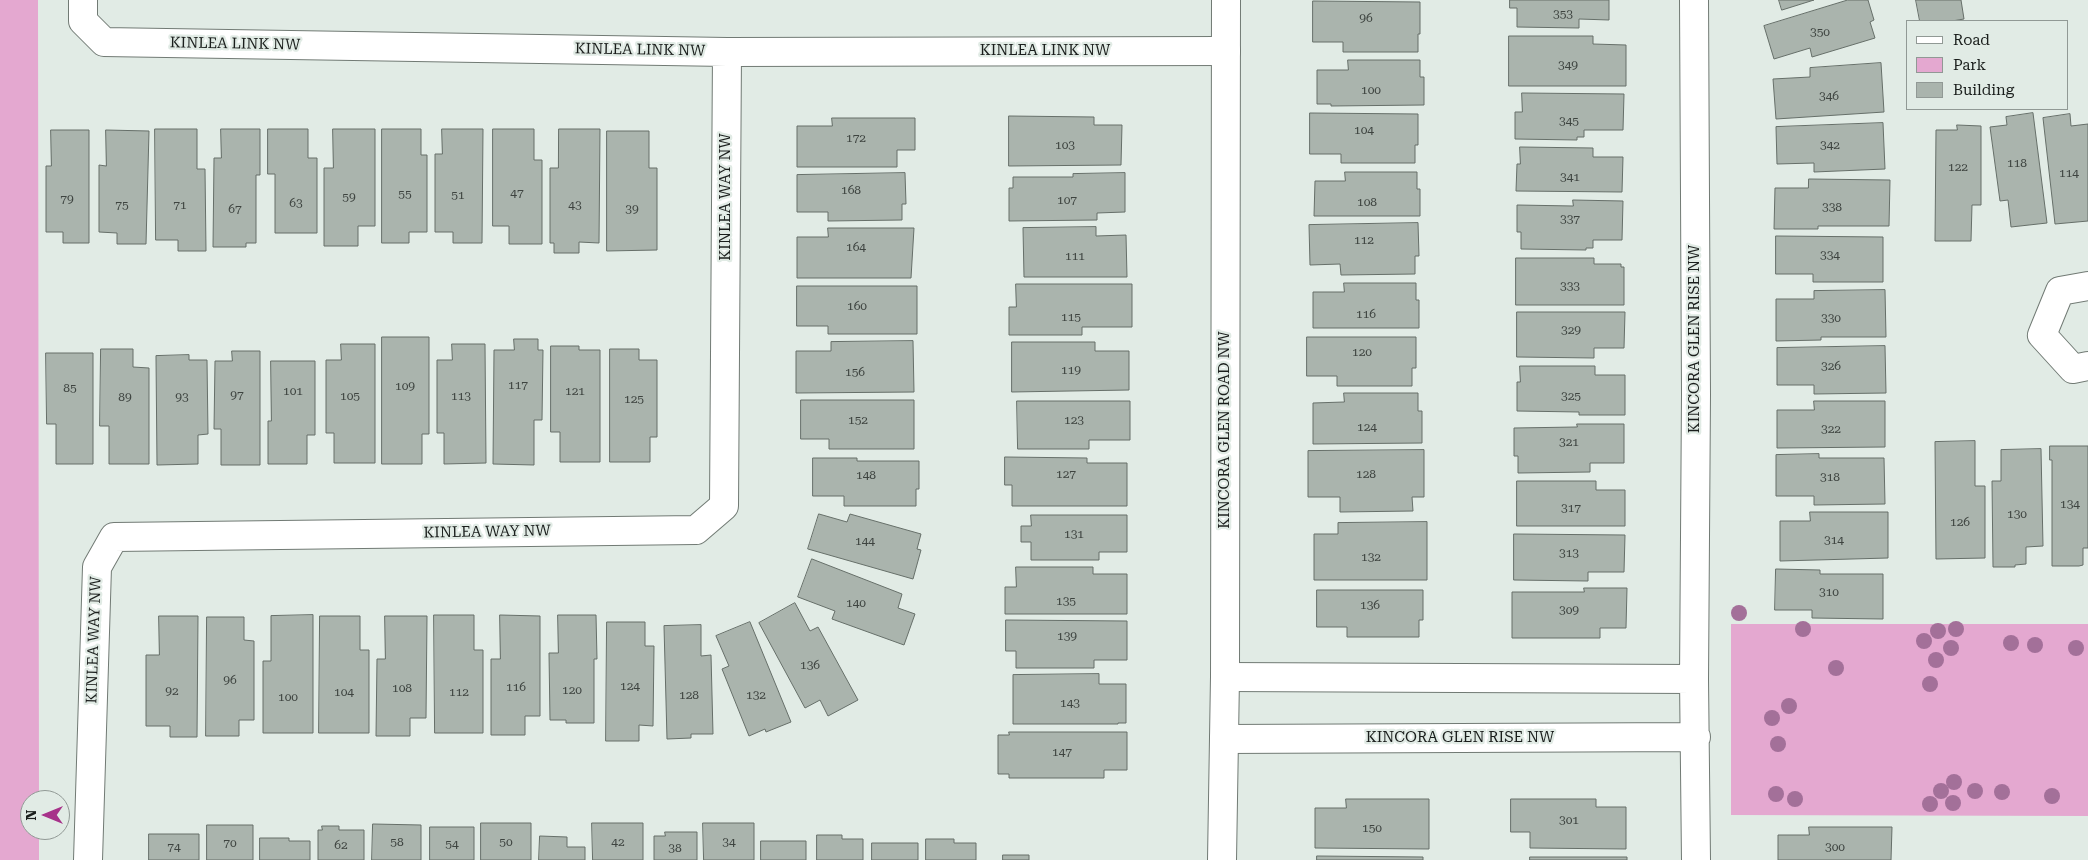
<!DOCTYPE html>
<style>
body{margin:0}
#map{position:relative;width:2088px;height:860px;overflow:hidden;background:#e1ebe5;font-family:"Roboto Serif",serif}
canvas{display:block}
.legend{position:absolute;left:1906px;top:20px;width:162px;height:90px;box-sizing:border-box;background:#e1ebe5;border:1px solid #919995;margin:0;padding:6px 9px;list-style:none;font-size:15px;color:#1a1e1c}
.legend li{display:flex;align-items:center;gap:10px;height:25px}
.legend b{width:25px;border:1px solid #919995}
.north{position:absolute;left:20px;top:790px;width:50px;height:50px;box-sizing:border-box;background:#e1ebe5;border:1px solid #919995;border-radius:50%;rotate:270deg;font-size:14px;font-weight:700;line-height:20px;text-align:center;color:#1a1e1c}
.north::after{content:'';display:block;margin:auto;width:18px;height:22px;background:#a7328a;clip-path:polygon(50% 0,100% 100%,50% 72%,0 100%)}
</style>
<div id="map">
<canvas width="2088" height="860"></canvas>
<ul class="legend">
<li><b style="height:6px;background:#fff"></b>Road</li>
<li><b style="height:14px;background:#e4a8d0"></b>Park</li>
<li><b style="height:14px;background:#aab4ad"></b>Building</li>
</ul>
<div class="north">N</div>
</div>
<script>
const g = document.querySelector('canvas').getContext('2d');
g.lineJoin = 'round';
function fillPath(path, color) { g.fillStyle = color; g.fill(path, 'evenodd'); }
function trace(path, color, width, dash) { g.strokeStyle = color; g.lineWidth = width; g.lineCap = dash ? 'butt' : 'round'; g.setLineDash(dash || []); g.stroke(path); }
function label(font, color, halo, rows, align = 'center') {
  g.font = font + ' "Roboto Serif",serif'; g.lineWidth = 4.5; g.setLineDash([]); g.textBaseline = 'middle'; g.strokeStyle = halo; g.fillStyle = color; for (const [text, x, y, turn = 0] of rows) {
    g.save(); g.translate(x, y); g.rotate((+turn || 0) * Math.PI / 180); g.textAlign = isNaN(turn) ? turn : align; if (halo) g.strokeText(text, 0, 0); g.fillText(text, 0, 0); g.restore();
  }
}
const green = new Path2D(`
 M0,0h38l1,800h-9v30h9v30h-39z
 M1731,624h357v192l-357,-1z`);
const building = new Path2D(`
 M1510,0h99v20l-30,-1v9l-62,-1v-19h-7z
 M1779,0h35l-32,10z
 M1848,0h20l6,20 -4,2 5,16 -63,19 -2,-9 -36,11 -10,-33z
 M1916,0h45l3,19 -12,2h-32z
 M1313,1l107,1v32h-2v18h-75v-10h-30z
 M1509,36h84v8l33,1v41h-117z
 M1348,60h72v17h4v28l-93,1v-2h-14v-34h31z
 M1881,63l3,49 -108,7 -3,-40 37,-2v-9z
 M1522,93l102,1 -1,36h-39v7h-7v3l-62,-1v-27h7z
 M1310,113l108,1v31h-3v18h-74v-9h-31z
 M2033,113l14,110 -36,4 -3,-27 -8,1 -10,-74 17,-2 -1,-8z
 M2070,114l1,12 17,-2v97l-33,3 -12,-106z
 M1009,116l85,1v8h28l-1,40 -112,1z
 M832,118h83v32h-18v17h-100v-41h35z
 M1883,123l2,46 -71,3v-9l-37,1 -1,-37z
 M1957,125l24,1v79h-9l-1,36h-36l1,-111h21z
 M155,129h42v40h8l1,82h-28v-11h-22z
 M221,129h39v46h-4v68h-10v4h-33l1,-89h7z
 M268,129h40v29h9v75h-42v-59h-7z
 M333,129h42v97h-17v20h-34v-78h9z
 M382,129h39v26h6v77h-18v11h-27z
 M442,129h41l-1,114h-29v-11h-18v-78h7z
 M493,129h41v31h8v84h-33v-18h-16z
 M559,129h41l-1,114 -20,-1v11h-25v-10h-4v-75h8z
 M51,130h38v113h-26v-11h-17v-66h5z
 M106,130l43,1 -3,113h-29v-11l-18,-1v-67l7,1z
 M607,131h42v37h8v82l-50,1z
 M1520,147l73,1v9h30l-1,35 -106,-1 1,-27h3z
 M1345,172h72v17h3v27h-106l1,-35h30z
 M905,173l1,31h-4v16l-74,1v-9h-31v-37z
 M1125,173v39l-28,1v7l-88,1v-33h4v-11h60v-3z
 M1809,179l81,1 -1,46h-71v3h-44l1,-41h33z
 M1573,200l50,1 -1,39h-29v8h-7v2l-65,-1v-17h-4v-27l56,1z
 M1418,223l1,33h-4v18l-74,1 -1,-11 -30,1 -1,-40z
 M1096,227v9l30,-1 1,42h-103l-1,-49z
 M828,228h86l-3,50h-114v-41h31z
 M1776,236l107,1v45h-70v-8h-37z
 M1516,258h78v6h27v3h3v38h-108z
 M1344,283h72v17h3v28h-106v-36h31z
 M1016,284h116v43h-50v8h-73v-28h7z
 M797,286h120v48h-89v-8h-31z
 M1885,290l1,47h-65v3l-45,1v-42h38v-8z
 M1517,312h108l-1,36h-30v10l-77,-1z
 M382,337h47v97h-7v30h-40z
 M1307,337h109v31h-4v18h-75v-10h-30z
 M514,339h24v11h5l-1,70h-8v45l-41,-1 1,-114h20z
 M913,341l1,51 -118,1v-42h35v-9z
 M1012,342h83v9h34v39l-117,2z
 M341,344h34v119h-41v-30h-8v-73h15z
 M452,344h33l1,119 -42,1v-31h-7v-73h15z
 M551,346h28v4h21v112h-40v-30h-9z
 M1885,346l1,47 -72,1v-9h-37v-37z
 M101,349h32v18l16,1v96h-40v-38h-9z
 M610,349h29v11h18v77h-7v25h-40z
 M232,351h28v114h-39v-36h-7l1,-68h17z
 M46,353h47v111h-37v-40h-9z
 M189,355v5h18l1,74 -10,1v29l-41,1 -1,-109z
 M271,361h44v74h-8v29h-39v-43h3z
 M1520,366h75v9h30v40h-46v-3l-62,-1v-29h3z
 M1344,393h74v18h4v32l-109,1v-41l31,-1z
 M801,400h113v49h-85v-10h-28z
 M1017,401h113v39h-41v9h-71z
 M1814,401h71v46l-108,1v-38h37z
 M1577,424h47v39h-34v9l-72,1v-17h-4v-28l63,-1z
 M1975,441v45h10v72l-49,1 -1,-117z
 M2050,446h38v102h-5v17l-4,1h-27v-106h-2z
 M2041,449l2,97 -17,1v17l-11,1v2h-22l-1,-86h9v-31z
 M1424,450v47h-12l1,14 -73,1v-15h-32v-46z
 M1819,454v4h65l1,46 -71,1v-9h-38v-41z
 M1005,457l82,1v5h40v43h-115v-21h-7z
 M813,458h44v3h62v28h-3v17h-72v-10h-31z
 M1517,481h79v9h29v36h-108z
 M1810,512h78v46l-108,3v-40h30z
 M819,514l28,8 3,-8 71,20 -4,15 4,1 -8,29 -105,-30z
 M1031,515h96v37h-28v8h-68v-18h-10v-16h10z
 M1427,522v58h-113v-46h24v-11z
 M1514,534l111,1 -1,37h-36v9l-74,-1z
 M812,559l90,35 -4,14 17,6 -11,31 -72,-26 3,-8 -37,-14z
 M1016,567h77v7h34v40h-122v-27h11z
 M1776,569l44,1v4h63v45l-71,-1v-8h-37z
 M1584,588h43l-1,40h-26v10h-88v-46h72z
 M1317,590h106v30h-4v17h-72v-10h-30z
 M795,603l15,28 8,-4 40,73 -30,16 -8,-16 -15,8 -46,-85z
 M313,615v118h-50v-72h8v-45z
 M434,615h40v35h9v83h-48z
 M500,615l40,1v100h-15v19h-34v-76h9z
 M558,615h38l1,44h-3v64h-28v-3h-16l-1,-67h9z
 M159,616h39l-1,121h-27v-11h-24v-71h13z
 M320,616h40v34h9v83h-50z
 M385,616h42l-1,102h-16v18h-34l1,-77h8z
 M207,617h37v23l10,1v79h-15v16h-33z
 M1006,620l121,1v39h-33v8h-78v-17h-10z
 M607,622h38v24h9l-1,80 -14,-1v16h-33z
 M750,622l41,100 -25,10 -1,-3 -16,7 -27,-67 7,-3 -13,-30z
 M701,625v31l10,-1 2,79h-22v4l-24,1 -3,-113z
 M1099,674v10h27v39h-8v1h-105v-49z
 M1009,732h118v38h-23v8h-95v-4h-11v-39h11z
 M1346,799h83v50l-114,-1v-40h31z
 M1511,799h85v8h30v42l-96,-1v-16h-19z
 M481,823h50v37h-50z
 M592,823h51v37h-50z
 M703,823h51v37h-50z
 M373,824l48,1v35h-49z
 M207,825h46v35h-46z
 M322,826h17v4h25v30h-46v-30h4z
 M430,827h44v33h-44z
 M1809,827h83l-1,33h-113v-25h31z
 M665,832h32v28h-43v-24h11z
 M149,834h50v26h-50z
 M817,835h25v4h21v21h-46z
 M540,836l27,1v10h18v13h-46z
 M260,838h29v3h21v19h-50z
 M926,839h28v4h22v17h-50z
 M761,841h45v19h-45z
 M872,843h46v17h-46z
 M1003,855h26v5h-26z
 M1317,856l106,1v3h-106z
 M1530,857h97v3h-97z`);
const minor = new Path2D(`
 M83,0v21l21,21 623,10 499,-1
 M1694,0l2,394 -2,285 2,181
 M2088,286l-28,5 -18,44 31,34 15,-3
 M1225,677l469,2
 M1224,739l472,-2
 M88,860l9,-293 17,-30 582,-7 28,-24 3,-454`);
const tertiary = new Path2D(`
 M1222,860l3,-183 1,-677`);
const trees = [
 [1739,613],
 [1803,629],
 [1956,629],
 [1938,631],
 [1924,641],
 [2011,643],
 [2035,645],
 [1951,648],
 [2076,648],
 [1936,660],
 [1836,668],
 [1930,684],
 [1789,706],
 [1772,718],
 [1778,744],
 [1954,782],
 [1941,791],
 [1975,791],
 [2002,792],
 [1776,794],
 [2052,796],
 [1795,799],
 [1953,803],
 [1930,804]
];
const numberNames = [
 ["353",1563,14],
 ["96",1366,18],
 ["350",1820,32],
 ["349",1568,65],
 ["100",1371,90],
 ["346",1829,96],
 ["345",1569,121],
 ["104",1364,130],
 ["172",856,138],
 ["103",1065,145],
 ["342",1830,145],
 ["118",2017,163],
 ["122",1958,167],
 ["114",2069,173],
 ["341",1570,177],
 ["168",851,190],
 ["47",517,193],
 ["55",405,194],
 ["51",458,195],
 ["59",349,197],
 ["79",67,199],
 ["107",1067,200],
 ["108",1367,202],
 ["63",296,203],
 ["75",122,205],
 ["71",180,205],
 ["43",575,205],
 ["338",1832,207],
 ["67",235,209],
 ["39",632,209],
 ["337",1570,219],
 ["112",1364,240],
 ["164",856,247],
 ["334",1830,255],
 ["111",1075,256],
 ["333",1570,286],
 ["160",857,306],
 ["116",1366,314],
 ["115",1071,317],
 ["330",1831,318],
 ["329",1571,330],
 ["120",1362,352],
 ["326",1831,366],
 ["119",1071,370],
 ["156",855,372],
 ["117",518,385],
 ["109",405,386],
 ["85",70,388],
 ["101",293,391],
 ["121",575,391],
 ["97",237,395],
 ["105",350,396],
 ["113",461,396],
 ["325",1571,396],
 ["89",125,397],
 ["93",182,397],
 ["125",634,399],
 ["152",858,420],
 ["123",1074,420],
 ["124",1367,427],
 ["322",1831,429],
 ["321",1569,442],
 ["127",1066,474],
 ["128",1366,474],
 ["148",866,475],
 ["318",1830,477],
 ["134",2070,504],
 ["317",1571,508],
 ["130",2017,514],
 ["126",1960,522],
 ["131",1074,534],
 ["314",1834,540],
 ["144",865,541],
 ["313",1569,553],
 ["132",1371,557],
 ["310",1829,592],
 ["135",1066,601],
 ["140",856,603],
 ["136",1370,605],
 ["309",1569,610],
 ["139",1067,636],
 ["136",810,665],
 ["96",230,680],
 ["124",630,686],
 ["116",516,687],
 ["108",402,688],
 ["120",572,690],
 ["92",172,691],
 ["104",344,692],
 ["112",459,692],
 ["128",689,695],
 ["132",756,695],
 ["100",288,697],
 ["143",1070,703],
 ["147",1062,752],
 ["301",1569,820],
 ["150",1372,828],
 ["58",397,842],
 ["50",506,842],
 ["42",618,842],
 ["34",729,842],
 ["70",230,843],
 ["54",452,844],
 ["62",341,845],
 ["74",174,847],
 ["300",1835,847],
 ["38",675,848]
];
const streetNames = [
 ["KINLEA LINK NW",235,44,1],
 ["KINLEA LINK NW",640,50,1],
 ["KINLEA LINK NW",1045,51],
 ["KINLEA WAY NW",726,197,-90],
 ["KINCORA GLEN RISE NW",1695,339,-90],
 ["KINCORA GLEN ROAD NW",1225,430,-90],
 ["KINLEA WAY NW",487,532,-1],
 ["KINLEA WAY NW",94,640,-88],
 ["KINCORA GLEN RISE NW",1460,738]
];
fillPath(green, '#e4a8d0');
fillPath(building, '#aab4ad');
trace(building, '#666f69', 1);
trace(minor, '#717a74', 30);
trace(tertiary, '#717a74', 30);
trace(minor, '#fff', 28);
trace(tertiary, '#fff', 28);
g.fillStyle = '#a37099';
for (const [x, y] of trees) { g.beginPath(); g.arc(x, y, 8, 0, 2 * Math.PI); g.fill(); }
label('12px', '#3e4440', null, numberNames);
label('15px', '#1a1e1c', '#e1ebe5', streetNames);
</script>
